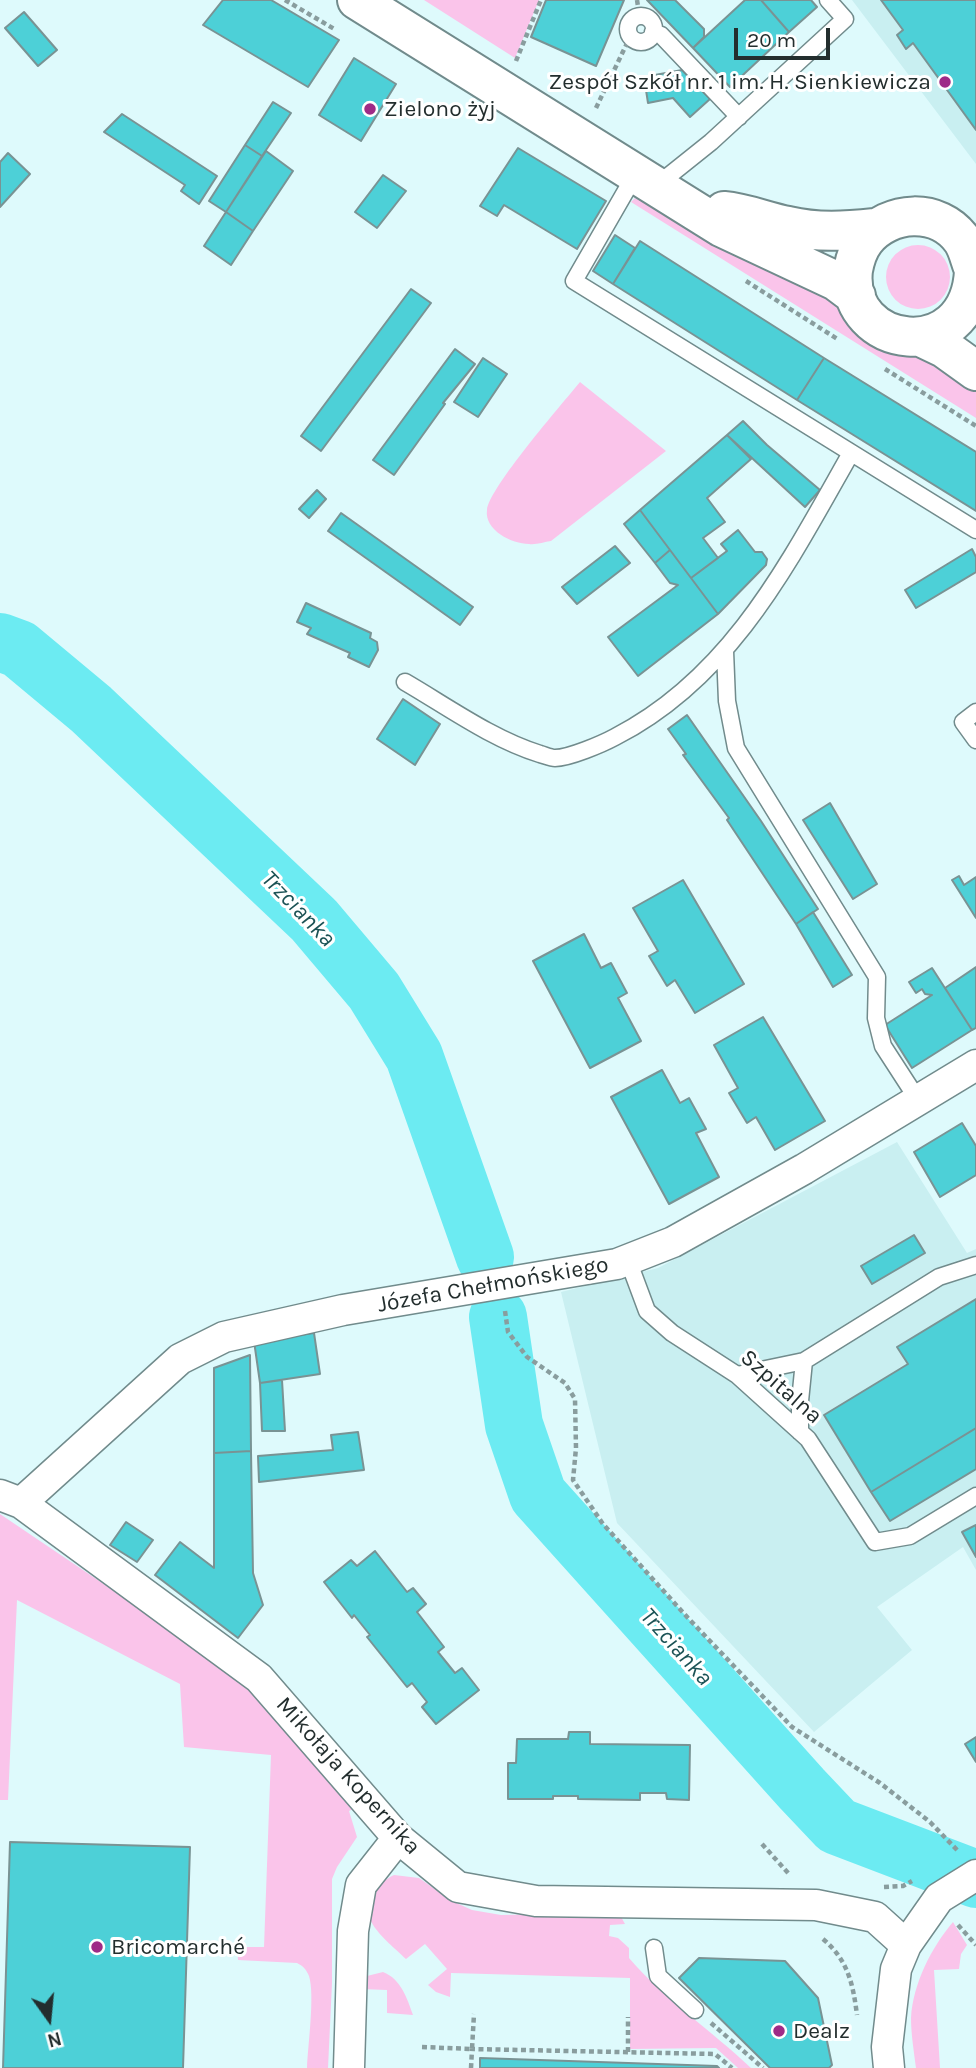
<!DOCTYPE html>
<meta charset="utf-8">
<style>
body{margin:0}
#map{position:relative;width:976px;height:2068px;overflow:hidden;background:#defafc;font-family:Karla,sans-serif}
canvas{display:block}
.north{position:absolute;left:14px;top:1984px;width:70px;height:70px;-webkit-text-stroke:5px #fff;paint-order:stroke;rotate:165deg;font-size:19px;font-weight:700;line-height:28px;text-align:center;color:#232e2e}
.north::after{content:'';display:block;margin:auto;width:24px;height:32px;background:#232e2e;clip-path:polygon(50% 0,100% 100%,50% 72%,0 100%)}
.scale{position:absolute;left:734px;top:28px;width:96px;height:32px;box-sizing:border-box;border:4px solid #232e2e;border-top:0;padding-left:9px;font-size:21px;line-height:24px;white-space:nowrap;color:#232e2e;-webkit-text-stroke:5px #fff;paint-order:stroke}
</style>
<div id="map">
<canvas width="976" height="2068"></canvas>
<div class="north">N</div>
<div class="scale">20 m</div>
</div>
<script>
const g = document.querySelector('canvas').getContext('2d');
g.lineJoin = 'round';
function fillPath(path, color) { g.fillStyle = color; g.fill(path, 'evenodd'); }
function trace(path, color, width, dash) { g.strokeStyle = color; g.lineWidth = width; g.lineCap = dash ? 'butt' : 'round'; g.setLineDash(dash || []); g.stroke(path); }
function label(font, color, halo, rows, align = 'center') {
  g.font = font + ' Karla,sans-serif'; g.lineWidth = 6; g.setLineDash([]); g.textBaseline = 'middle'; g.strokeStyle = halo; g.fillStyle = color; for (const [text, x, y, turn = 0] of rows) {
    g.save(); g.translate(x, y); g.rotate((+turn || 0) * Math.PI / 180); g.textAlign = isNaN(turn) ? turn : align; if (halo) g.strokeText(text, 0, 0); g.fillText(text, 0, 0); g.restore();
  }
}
const built = new Path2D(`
 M852,0h124v164z
 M897,1142l70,111 9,-4v321l-13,-23 -86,60 35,43 -98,82 -197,-209 -56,-231 97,-24z`);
const green = new Path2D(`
 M424,0h115l-24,58z
 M635,198l131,63 74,44 14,27 13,11 19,8 29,5 17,7 44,26v29l-345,-216z
 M886 277a32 32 0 1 1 64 0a32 32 0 1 1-64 0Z
 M580,382l86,69 -115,90c-7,1 -15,4 -22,3 -17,0 -45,-14 -42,-34 2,-22 75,-106 93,-128z
 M0,1514l200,135 41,30 114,129 -6,3 8,26 -20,30 -5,12v104l-4,85h-21c1,-23 8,-73 2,-92 -3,-7 -6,-10 -12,-13l-59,-3 -1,-13h27l7,-192 -87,-8 -4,-63 -163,-84 -9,200h-8z
 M394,1875l25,3 33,23 20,9 29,5 112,-2 7,2 5,9 -15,1 -1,11 9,2 11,10v10c36,42 82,72 122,110h-13l-22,-20 -86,1v-71l-179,-5 -1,24 -14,-5 -8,-7 19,-16 -22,-25 -19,15c-17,-17 -52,-41 -33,-66 7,-9 11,-13 21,-18z
 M953,1922l14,23 -6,9 -2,15 -25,1 6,98h-24c-2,-16 -5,-34 -5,-50 2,-34 20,-70 42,-96z
 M383,1972c18,7 24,26 30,43l-26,-2v-23l-26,-1 6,-13z`);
const river = new Path2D(`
 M0,642l19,7 72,60 223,211 60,71 40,65 71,201
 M498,1317l16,108 24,70 264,294 35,37 139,53`);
const building = new Path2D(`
 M223,0h48l68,40 -31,47 -105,-62z
 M546,0h78l-28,66 -65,-29z
 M647,0h28l29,29v8l-11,11z
 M745,0h16l28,32 -59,55 -37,-39z
 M761,0h50l6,7 -28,25z
 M881,0h95v130l-63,-87 -7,6 -9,-14 6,-5z
 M24,12l33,38 -19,16 -33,-38z
 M354,58l42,26 -35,57 -42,-26z
 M682,70l28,29 -20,18 -17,-19 -25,5 -4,-26z
 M273,102l18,11 -29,43 -17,-11z
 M122,114l95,62 -18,28 -18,-13 4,-6 -81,-53z
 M245,145l17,11 -36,56 -17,-11z
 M518,148l88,53 -29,48 -73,-44 -7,11 -17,-10z
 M266,151l27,20 -40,60 -27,-19z
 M8,153l22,21 -30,33v-45z
 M383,175l23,16 -29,37 -22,-16z
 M226,212l27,19 -22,34 -27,-19z
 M615,235l20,13 -22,36 -20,-13z
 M640,241l184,117 -27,42 -184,-116z
 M411,289l20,14 -110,148 -20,-15z
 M455,349l20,15 -32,39 2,1 -51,71 -21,-15z
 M483,358l24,16 -29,43 -24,-15z
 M824,358l152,94v59l-179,-111z
 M743,421l24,24 53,45 -15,17 -78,-72z
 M727,435l24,24 -44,39 18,24 -22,16 15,20 -27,20 -51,-68z
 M317,490l9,9 -17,19 -10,-9z
 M640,510l30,40 -15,13 -31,-39z
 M341,513l132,94 -13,18 -132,-94z
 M738,530l17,22h7l5,7 -1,6 -48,49 -27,-36 36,-27 -6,-7z
 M615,546l15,17 -53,41 -15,-17z
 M972,549l4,8v15l-60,36 -11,-18z
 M670,550l48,64 -80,62 -30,-39 70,-52 -8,-2 -15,-20z
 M306,603l65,30 -1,5 7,4 1,8 -9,17 -21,-10 2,-4 -43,-19 4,-6 -14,-6z
 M403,699l37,25 -25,41 -38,-26z
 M687,715l74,106 57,88 -22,15 -69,-104 2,-2 -46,-63 3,-1 -18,-25z
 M830,803l47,81 -24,15 -50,-79z
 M959,876l5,9 12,-8v41l-24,-38z
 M683,880l61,104 -49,29 -20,-33 -8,6 -18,-30 9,-5 -25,-43z
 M813,912l39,63 -19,12 -37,-63z
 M584,934l17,34 10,-5 16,30 -9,5 23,43 -51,27 -57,-107z
 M976,967v61l-4,2 -27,-42z
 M932,968l40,62 -60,38 -27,-43 47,-30 -7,-1 -3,-5 -6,4 -7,-11z
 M763,1017l62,104 -50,29 -19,-33 -9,6 -18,-30 9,-5 -24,-43z
 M662,1070l18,33 9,-5 17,31 -10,4 23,44 -50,27 -58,-107z
 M962,1123l14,23v29l-36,22 -26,-45z
 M914,1235l11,18 -53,31 -11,-18z
 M976,1299v129l-105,64 -47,-77 84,-51 -11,-17z
 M314,1333l6,41 -60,9 -6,-42z
 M250,1355l1,96 -37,2v-85z
 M282,1380l3,51h-23l-2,-48z
 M976,1428v41l-86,52 -19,-29z
 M358,1432l6,38 -105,12 -1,-26 75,-6 -2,-15z
 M251,1451l2,122 10,32 -25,33 -83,-63 25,-33 34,26v-115z
 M126,1522l27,18 -16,22 -27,-17z
 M976,1525v32l-14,-25z
 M375,1551l32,41 6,-4 13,16 -9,8 27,35 -6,5 17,21 7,-5 17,22 -43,34 -14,-17 5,-5 -15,-19 -5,4 -40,-50 3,-2 -16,-20 -2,3 -28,-36 27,-22 6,6z
 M569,1732h21v12l100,1 -1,55 -22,-1 -1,-6h-26v7l-62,-1v-3h-25v3h-45v-36h8l1,-24h51z
 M976,1737v25l-11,-18z
 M10,1842l180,5 -7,221h-180z
 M699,1958l86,3 33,37 14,67 -3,3h-59l-91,-90z
 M480,2058l237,8 2,2h-239z`);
const path = new Path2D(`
 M285,0l51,30
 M637,0l2,13
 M516,61l25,-61
 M596,108l34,-71
 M746,281l93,59
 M885,369l91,57
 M505,1311l3,21 19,25 38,26 10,16 1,49 -3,32 30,44 85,94 104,109 88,56 50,39 28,29
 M762,1844l27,30
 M884,1887l19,-1 9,-5
 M958,1925l18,20
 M823,1939c25,21 30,45 34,76
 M711,2023l52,45
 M422,2047l50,2 2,-35
 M628,2052v-35
 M471,2068l1,-19 243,5 17,14`);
const lane = new Path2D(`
 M628 29a13 13 0 1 1 26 0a13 13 0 1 1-26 0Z
 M653,32l8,3 78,82
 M635,175l-61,106 402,249
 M656,186l55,-44 134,-123 -17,-19
 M725,651l2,50 9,47 141,229 -1,41 7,28 35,54
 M405,682c43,25 87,57 135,72 4,1 11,4 15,4 14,0 47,-14 60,-21 117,-60 174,-175 236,-284
 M976,712l-13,10 13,18
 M628,1260l19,51 25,22 65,42 71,64 67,103 35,-6 66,-40
 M737,1375l67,-14 135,-84 37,-12
 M800,1432v-31l4,-40
 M654,1948l4,28 37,34`);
const street = new Path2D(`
 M0,1495l21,8 238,175 139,160 60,49 78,14 280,4 59,12 31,28
 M21,1503l159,-144 44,-22 119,-27 274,-46 56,-22 131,-73 172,-104
 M349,2068l4,-137 8,-46 37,-47
 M889,2068l-2,-21 9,-78 10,-24 33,-47 37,-23`);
const secondary = new Path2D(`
 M357,0l364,227 115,54 20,15
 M724,211c22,2 43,11 64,15 29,7 58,5 87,2
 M974,271c-5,96 -130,79 -121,-1 2,-11 5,-21 12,-30 24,-30 73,-33 97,0 7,10 8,23 14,34
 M921,337l23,11 32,23`);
const markers = [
 [945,82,7,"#9e2b87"],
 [370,109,7,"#9e2b87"],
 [97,1947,7,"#9e2b87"],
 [779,2031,7,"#9e2b87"]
];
const poiNames = [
 ["Zespół Szkół nr. 1 im. H. Sienkiewicza",931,82,"right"],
 ["Zielono żyj",384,109],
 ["Bricomarché",111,1947],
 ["Dealz",793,2031]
];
const streetNames = [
 ["Józefa Chełmońskiego",493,1285,-10],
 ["Szpitalna",781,1387,41],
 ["Mikołaja Kopernika",348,1776,48]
];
const waterNames = [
 ["Trzcianka",298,909,46],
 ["Trzcianka",676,1647,48]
];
fillPath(built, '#c9eff1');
fillPath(green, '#fac4ea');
trace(river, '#6cebf2', 58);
fillPath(building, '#4dd0d7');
trace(building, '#799394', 2);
trace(lane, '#718b8c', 19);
trace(street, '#718b8c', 33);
trace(secondary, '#718b8c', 42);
trace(path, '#899d9e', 4.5, [5, 3.5]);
trace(lane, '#fff', 16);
trace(street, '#fff', 30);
trace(secondary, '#fff', 38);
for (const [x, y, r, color] of markers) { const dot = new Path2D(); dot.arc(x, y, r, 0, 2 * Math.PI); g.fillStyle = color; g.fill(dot); trace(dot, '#fff', 2.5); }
label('23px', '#232e2e', '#fff', poiNames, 'left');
label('23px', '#232e2e', '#fff', streetNames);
label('italic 24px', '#1c5356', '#fff', waterNames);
</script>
